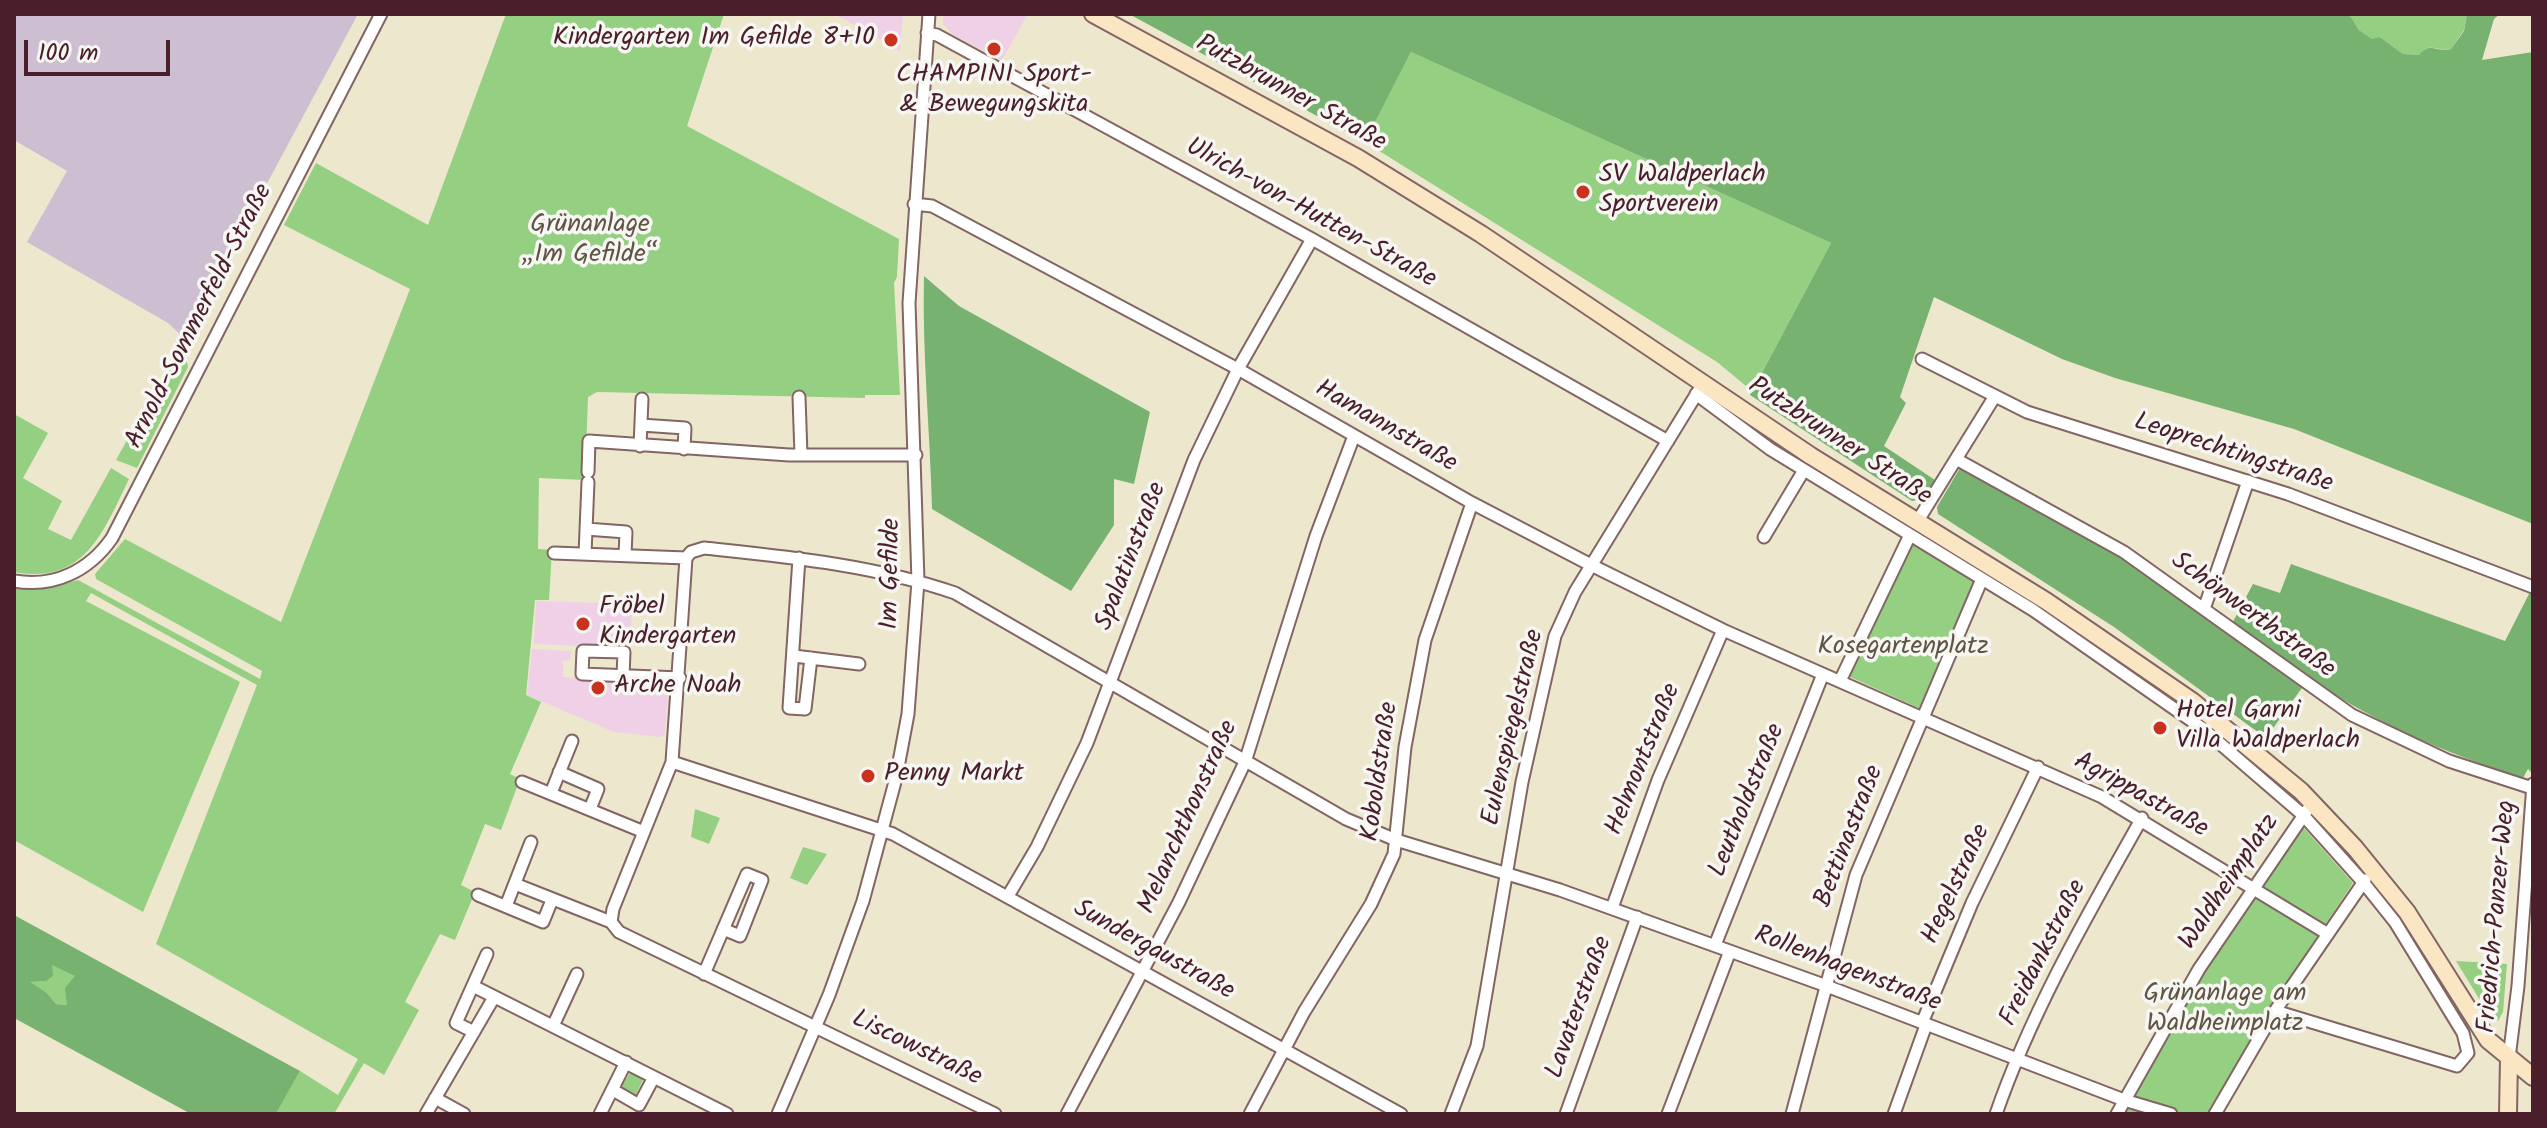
<!DOCTYPE html>
<meta charset="utf-8">
<style>
body{margin:0}
#map{position:relative;width:2547px;height:1128px;overflow:hidden;background:#ede7ce;font-family:Kalam,sans-serif}
canvas{display:block}
.frame{position:absolute;inset:0;border:16px solid #4a1f2b;pointer-events:none}
.scale{position:absolute;left:24px;top:40px;width:146px;height:36px;box-sizing:border-box;border:4px solid #4a1f2b;border-top:0;padding-left:10px;font-size:24px;line-height:28px;white-space:nowrap;color:#4a1f2b;-webkit-text-stroke:6px #f6f6f2;paint-order:stroke}
</style>
<div id="map">
<canvas width="2547" height="1128"></canvas>
<div class="frame"></div>
<div class="scale">100 m</div>
</div>
<script>
const g = document.querySelector('canvas').getContext('2d');
g.lineJoin = 'round';
function fillPath(path, color) { g.fillStyle = color; g.fill(path, 'evenodd'); }
function trace(path, color, width, dash) { g.strokeStyle = color; g.lineWidth = width; g.lineCap = dash ? 'butt' : 'round'; g.setLineDash(dash || []); g.stroke(path); }
function label(font, color, halo, rows, align = 'center') {
  g.font = font + ' Kalam,sans-serif'; g.lineWidth = 7; g.setLineDash([]); g.textBaseline = 'middle'; g.strokeStyle = halo; g.fillStyle = color; for (const [text, x, y, turn = 0] of rows) {
    g.save(); g.translate(x, y); g.rotate((+turn || 0) * Math.PI / 180); g.textAlign = isNaN(turn) ? turn : align; if (halo) g.strokeText(text, 0, 0); g.fillText(text, 0, 0); g.restore();
  }
}
const built = new Path2D(`
 M835,14h68l-3,37z
 M944,14h84l-26,46 -50,-26 -9,-10z
 M536,601l96,3 -2,44 -96,-4z
 M532,649l39,2 -1,9 -7,1v16l106,5 -4,52 -5,3 -46,-5 -87,-37z`);
const industrial = new Path2D(`
 M14,14h344l-174,324 -16,-15 -141,-81 40,-71 -53,-31z`);
const green = new Path2D(`
 M506,14h218l-37,112 212,113 -2,38 -3,6 6,112h-35v3l-268,-6 -9,5 -3,83 -46,-2 -1,71 14,1 -3,50h-14l-9,95 15,7 -31,72 10,5 -19,51 -16,-6 -24,61 14,7 -20,48 -15,-6 -35,68 14,8 -35,65 -20,-12 -30,51h-58l24,-43 38,24 20,-36 -202,-115 101,-259 -166,-92 -5,8 154,81 -97,230 -129,-72v-259l36,7 28,-8 182,99 2,-8 -166,-92 -1,-5 30,-35 156,83 129,-333 -126,-64 32,-62 112,62z
 M2349,14h118l-3,16 -13,19c-13,3 -21,-8 -32,6l-16,-1 -23,-17 -7,3 -14,-10z
 M1411,52l420,191 -79,148 -35,-29 -352,-220z
 M175,354l11,5 2,8 -51,101 -21,-8z
 M14,414l34,19 -25,45 39,23 -14,28 23,11 40,-72 18,11c-26,53 -44,106 -115,93z
 M1913,545l61,36 -55,127 -71,-32z
 M695,809l25,9 -11,26 -18,-7z
 M2303,827l50,56 -78,117 -67,114h-85l80,-141z
 M803,847l24,7 -20,31 -17,-7z
 M2456,961l51,3 -4,48 -5,9 -12,-11z
 M51,964l25,12 -9,29 -11,-1 -9,-11 -19,-11 18,-1z
 M631,1071l13,7 -9,18 -14,-9z`);
const forest = new Path2D(`
 M1129,14h1220l10,16 13,9 8,-2 23,17 16,1c11,-14 18,-2 32,-6l13,-18 3,-17h33l-6,5 -12,41 51,-8v472l-239,-95 -179,-51 -53,-19 -128,-62 -34,100 6,6 -22,43 51,34 -12,19 -11,2 -162,-106 81,-152 -420,-191 -46,90z
 M924,276l35,30 191,106 -16,72 -20,-5v46l-43,66 -139,-82c-2,-78 -10,-156 -8,-233z
 M1960,468l160,88 108,75 25,-47 27,9 11,-29 214,77 25,-49 3,2v180l-5,-5 -5,9c-80,-26 -144,-53 -214,-100l-43,60 -152,-111 -176,-113 -1,-7z
 M14,915l286,156 -24,43h-85l-177,-96zM52,965l23,11 -10,12 2,17 -11,-1 -9,-11 -17,-11 16,-1 7,-5z`);
const street = new Path2D(`
 M927,33l10,2 375,204 356,202
 M914,204l18,2 306,163 234,134 119,62 132,65 379,167 226,137
 M1922,359l105,53 261,82 245,93
 M1696,394l74,55 263,161 169,118 101,87 60,67 32,40 68,111 5,20 -11,13 -182,-55
 M799,397l2,58
 M641,425l44,3 -1,21
 M640,446l2,-47
 M1956,459l168,93 228,163 97,46 83,27
 M588,472l1,-31 200,14h127
 M1917,522l78,-126
 M586,529l40,3 -1,23
 M1764,537l40,-67
 M554,553l132,5
 M585,554l3,-72
 M799,558l-10,150 16,1 6,-51
 M14,581c40,7 75,-10 98,-43l269,-524
 M2204,609l44,-128
 M794,656l65,8
 M623,676l1,-24 -41,-1 -1,23 98,4
 M1840,681l70,-146
 M672,762l221,72 508,280
 M559,772l39,17 -8,20
 M522,782l122,50
 M551,793l21,-52
 M515,884l96,38 8,10 376,182
 M478,895l65,27 9,-22
 M1008,896l29,-49 50,-104 107,-283 44,-91 74,-130
 M506,906l25,-64
 M1612,908l46,-128 65,-150
 M611,922l2,-13 59,-147 14,-204 5,-6 13,-4c85,9 170,17 251,45l391,226 50,21 164,50 264,95 300,115 47,14
 M1715,945l108,-271
 M704,974l43,-100 15,6 -22,56 -17,-7
 M473,986l254,128
 M1922,1023l50,-120 66,-136
 M553,1026l24,-52
 M474,1032l-18,-9 31,-69
 M2509,1058l9,-72 15,-202
 M613,1090l26,15 15,-28
 M435,1098l29,16
 M426,1114l67,-115
 M600,1114l26,-52
 M778,1114l51,-119 34,-94 33,-123 12,-64 10,-133 -9,-278 20,-289
 M1067,1114l112,-212 66,-140 71,-226 38,-100
 M1250,1114l54,-102 67,-108 23,-50 11,-107 20,-107 47,-137
 M1451,1114l26,-68 45,-264 33,-146 20,-44 124,-202
 M1566,1114l71,-197
 M1668,1114l62,-163
 M1792,1114l64,-239 126,-296
 M1894,1114l32,-89
 M1996,1114c36,-104 92,-200 146,-296
 M2117,1114l82,-145 109,-160
 M2215,1114l60,-103 90,-131`);
const secondary = new Path2D(`
 M1093,14l265,144 123,76 330,222 235,145 146,100 109,90 54,57 52,64 81,128 45,37
 M2508,1114l1,-56`);
const markers = [
 [891,40,8,"#c8321e"],
 [994,49,8,"#c8321e"],
 [1583,192,8,"#c8321e"],
 [583,624,8,"#c8321e"],
 [598,688,8,"#c8321e"],
 [2160,728,8,"#c8321e"],
 [868,776,8,"#c8321e"]
];
const poiNames = [
 ["Kindergarten Im Gefilde 8+10",875,40,"right"],
 ["CHAMPINI Sport-",994,77,"center"],
 ["& Bewegungskita",994,107,"center"],
 ["SV Waldperlach",1599,177],
 ["Sportverein",1599,207],
 ["Fröbel",599,609],
 ["Kindergarten",599,639],
 ["Arche Noah",614,688],
 ["Hotel Garni",2176,713],
 ["Villa Waldperlach",2176,743],
 ["Penny Markt",884,776]
];
const streetNames = [
 ["Putzbrunner Straße",1290,95,29],
 ["Ulrich-von-Hutten-Straße",1310,215,29],
 ["Arnold-Sommerfeld-Straße",201,317,-63],
 ["Hamannstraße",1385,428,30],
 ["Putzbrunner Straße",1839,443,33],
 ["Leoprechtingstraße",2233,455,18],
 ["Spalatinstraße",1133,557,-69],
 ["Im Gefilde",893,574,-89],
 ["Schönwerthstraße",2252,617,36],
 ["Eulenspiegelstraße",1515,728,-77],
 ["Helmontstraße",1645,760,-68],
 ["Koboldstraße",1382,772,-82],
 ["Agrippastraße",2140,797,29],
 ["Leutholdstraße",1749,801,-68],
 ["Melanchthonstraße",1190,818,-66],
 ["Bettinastraße",1851,837,-69],
 ["Waldheimplatz",2231,883,-56],
 ["Hegelstraße",1958,885,-65],
 ["Friedrich-Panzer-Weg",2499,917,-85],
 ["Sundergaustraße",1153,952,29],
 ["Freidankstraße",2045,954,-63],
 ["Rollenhagenstraße",1847,971,21],
 ["Lavaterstraße",1581,1008,-70],
 ["Liscowstraße",916,1050,26]
];
const parkNames = [
 ["Grünanlage",590,227],
 ["„Im Gefilde“",590,257],
 ["Kosegartenplatz",1903,649],
 ["Grünanlage am",2225,996],
 ["Waldheimplatz",2225,1026]
];
fillPath(built, '#efd0e6');
fillPath(industrial, '#cdbed2');
fillPath(green, '#95cf82');
fillPath(forest, '#78b270');
trace(street, '#836564', 15);
trace(secondary, '#836564', 20);
trace(street, '#fff', 11);
trace(secondary, '#fbe6c4', 16);
for (const [x, y, r, color] of markers) { const dot = new Path2D(); dot.arc(x, y, r, 0, 2 * Math.PI); g.fillStyle = color; g.fill(dot); trace(dot, '#f6f6f2', 3); }
label('26px', '#4a1f2b', '#f6f6f2', poiNames, 'left');
label('26px', '#4a1f2b', '#f6f6f2', streetNames);
label('26px', '#605445', '#f6f6f2', parkNames);
</script>
